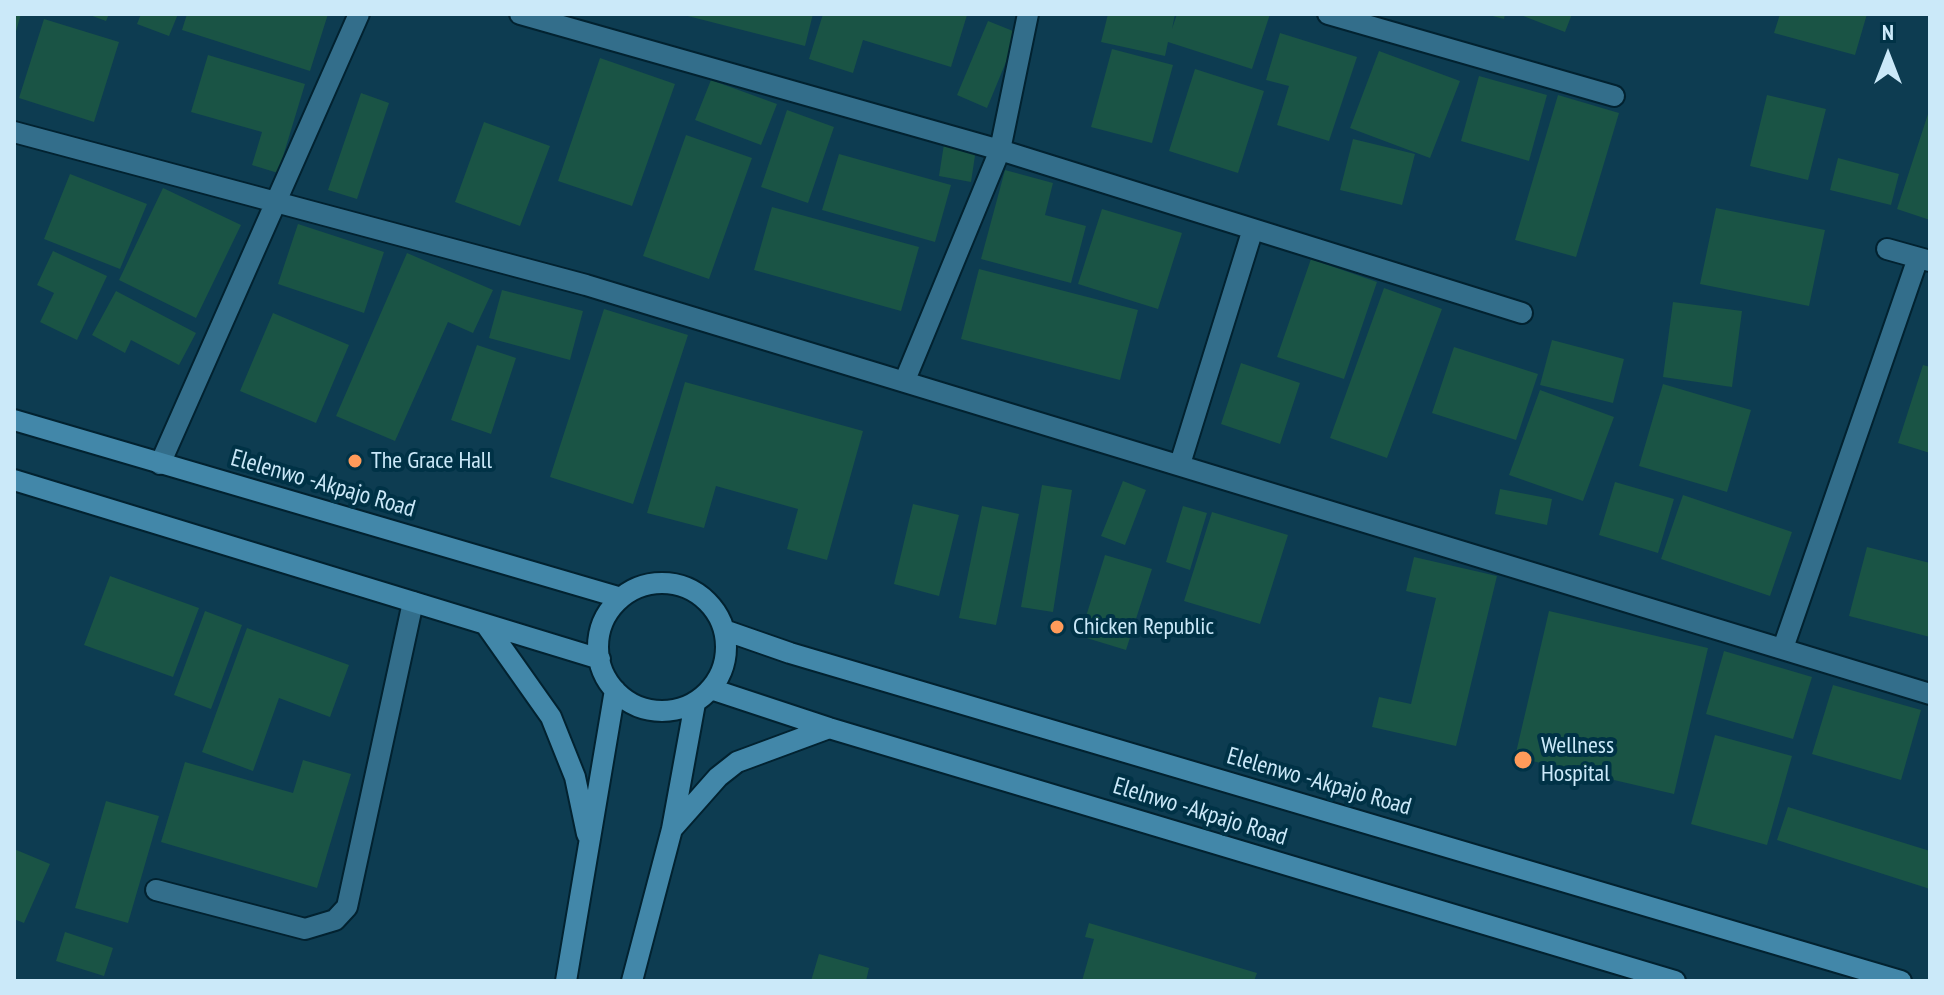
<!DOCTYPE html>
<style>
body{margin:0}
#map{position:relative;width:1944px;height:995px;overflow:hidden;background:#0d3c51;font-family:"PT Sans Narrow",sans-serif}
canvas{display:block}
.frame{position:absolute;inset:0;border:16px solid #cbe9f9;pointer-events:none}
.north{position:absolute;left:1848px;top:16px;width:80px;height:80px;-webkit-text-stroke:6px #003246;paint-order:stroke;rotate:0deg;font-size:22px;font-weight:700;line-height:32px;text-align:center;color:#cbe9f9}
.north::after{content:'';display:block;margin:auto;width:28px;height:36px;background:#cbe9f9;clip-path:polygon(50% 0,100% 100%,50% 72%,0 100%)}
</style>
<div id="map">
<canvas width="1944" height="995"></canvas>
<div class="frame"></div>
<div class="north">N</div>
</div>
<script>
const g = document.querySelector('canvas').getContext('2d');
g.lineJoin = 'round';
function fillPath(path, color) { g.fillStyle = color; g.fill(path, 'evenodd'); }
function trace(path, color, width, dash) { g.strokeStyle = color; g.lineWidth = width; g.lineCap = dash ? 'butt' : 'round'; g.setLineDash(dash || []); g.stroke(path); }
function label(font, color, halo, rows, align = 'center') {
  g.font = font + ' "PT Sans Narrow",sans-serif'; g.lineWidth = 8; g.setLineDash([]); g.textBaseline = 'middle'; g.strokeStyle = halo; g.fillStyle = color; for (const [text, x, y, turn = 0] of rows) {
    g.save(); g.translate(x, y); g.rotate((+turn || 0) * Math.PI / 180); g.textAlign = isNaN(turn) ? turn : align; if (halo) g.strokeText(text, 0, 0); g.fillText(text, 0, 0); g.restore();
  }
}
const building = new Path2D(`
 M14,14h7l-6,21 -1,-1z
 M87,14h22l-3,7z
 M141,14h37l-9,22 -32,-12z
 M187,14h141l-18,57 -128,-41z
 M680,14h133l-8,32z
 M823,14h142l2,1 -16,52 -88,-27 -10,33 -44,-14z
 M1108,14h67l-3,15 5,-15h93l-18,55 -84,-27 -3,14 -64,-14z
 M1485,14h20l-1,5z
 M1518,14h54l-7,18z
 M1780,14h87l-12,41 -81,-22z
 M44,19l75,23 -25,80 -75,-24z
 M988,21l30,12 -31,75 -30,-13z
 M1280,33l77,24 -28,84 -52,-16 12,-39 -23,-6z
 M1112,49l61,16 -21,78 -61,-16z
 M1379,51l81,30 -30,77 -80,-30z
 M208,55l97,29 -27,89 -26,-8 10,-33 -71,-20z
 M600,58l75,26 -43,122 -74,-25z
 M1195,69l69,22 -26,82 -69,-22z
 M1479,76l68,19 -18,66 -68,-20z
 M711,80l66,24 -16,41 -66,-25z
 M361,93l28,10 -32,96 -29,-9z
 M1558,95l61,18 -43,144 -61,-17z
 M1767,95l59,14 -18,71 -58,-14z
 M787,110l47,17 -26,76 -47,-16z
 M1929,111h1v109l-33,-11z
 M484,122l66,24 -30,80 -65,-24z
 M686,135l66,23 -43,121 -66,-23z
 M1353,139l62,15 -13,51 -62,-15z
 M944,144l32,5 -5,33 -32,-6z
 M839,154l112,31 -16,57 -113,-32z
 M1838,158l61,16 -8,31 -61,-15z
 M1005,170l48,13 -8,32 41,11 -15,57 -90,-24z
 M70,174l77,30 -27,65 -76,-30z
 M163,188l78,37 -45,93 -77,-38z
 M772,207l147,40 -18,64 -147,-41z
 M1716,208l109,22 -16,76 -109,-22z
 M1102,209l80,24 -24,76 -80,-25z
 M298,224l86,28 -20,61 -86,-29z
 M53,251l54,25 -30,64 -37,-18 14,-29 -17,-8z
 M407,253l86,37 -20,43 -25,-11 -53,119 -59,-25z
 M1311,259l66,23 -33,97 -67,-22z
 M979,269l159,41 -18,70 -159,-41z
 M1384,288l58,21 -55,149 -57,-20z
 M502,290l81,21 -13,49 -81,-22z
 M116,291l80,42 -17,32 -48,-25 -6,13 -33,-18z
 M1673,302l69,9 -10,76 -69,-10z
 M604,309l84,26 -55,169 -83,-27z
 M273,313l76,32 -33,78 -76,-32z
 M1552,340l72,19 -11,44 -73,-18z
 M477,345l39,13 -25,76 -40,-14z
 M1454,347l84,27 -22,66 -84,-27z
 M1241,363l59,20 -20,61 -59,-20z
 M1923,365l7,2v86l-32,-10z
 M685,382l178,49 -36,129 -40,-11 11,-40 -82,-23 -12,42 -57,-15z
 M1663,384l88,26 -24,82 -88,-26z
 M1540,390l74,27 -31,84 -74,-26z
 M1123,481l23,9 -21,55 -24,-9z
 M1615,482l59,17 -16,54 -59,-18z
 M1042,485l30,5 -19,122 -32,-5z
 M1500,489l52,10 -5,26 -52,-11z
 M1683,495l109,37 -22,64 -109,-37z
 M913,504l46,11 -20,81 -45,-12z
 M982,506l37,8 -23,111 -37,-7z
 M1183,506l24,7 -17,57 -24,-8z
 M1212,512l76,23 -28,89 -76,-23z
 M1867,547l63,16v74l-81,-21z
 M1105,555l47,14 -26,81 -46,-14z
 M1414,557l83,19 -41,170 -84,-19 7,-30 32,7 25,-106 -30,-7z
 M110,576l89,32 -26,69 -89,-32z
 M205,611l37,14 -31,84 -37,-14z
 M1549,611l159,37 -34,146 -159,-37z
 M247,628l102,37 -19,52 -51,-19 -26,73 -51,-19z
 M1724,651l88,26 -19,62 -87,-25z
 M1833,685l88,25 -20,70 -89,-26z
 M1715,735l77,21 -25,89 -76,-21z
 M303,760l48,14 -34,114 -156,-46 24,-80 108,31z
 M106,801l53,15 -31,107 -53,-15z
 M1788,807l142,44v38l-153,-49z
 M14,849l36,15 -26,59 -10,-4z
 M1089,923l168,50 -3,8h-172l12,-42 -9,-2z
 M65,932l48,16 -9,28 -48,-15z
 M819,954l50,14 -3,13h-55z`);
const lane = new Path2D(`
 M156,890l149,39 30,-9 12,-13 66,-305`);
const street = new Path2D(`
 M520,14l480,136 522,163
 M1328,14l286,82
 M14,132l572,153 1344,409
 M1887,249l43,12
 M905,380l95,-230 28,-136
 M160,464l199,-450
 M1180,464l72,-232
 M1783,648l135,-390`);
const secondary = new Path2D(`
 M14,420l604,177
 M14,480l586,179
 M598 647a64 64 0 1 1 128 0a64 64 0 1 1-128 0Z
 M486,625l65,92 24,60 12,57
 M724,630l66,23 1111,328
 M711,689l118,39 846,253
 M672,829l46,-52 19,-15 92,-34
 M566,981l49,-291
 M632,981l40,-152 23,-126`);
const markers = [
 [355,461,8,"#ff9b5a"],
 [1057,627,8,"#ff9b5a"],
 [1523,760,10,"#ff9b5a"]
];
const poiNames = [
 ["The Grace Hall",371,461],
 ["Chicken Republic",1073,627],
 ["Wellness",1541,746],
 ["Hospital",1541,774]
];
const streetNames = [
 ["Elelenwo -Akpajo Road",323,484,16],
 ["Elelenwo -Akpajo Road",1319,782,16],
 ["Elelnwo -Akpajo Road",1200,812,17]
];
fillPath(building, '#1a5445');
trace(lane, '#022230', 24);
trace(street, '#022230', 24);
trace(secondary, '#022230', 24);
trace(lane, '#336e8b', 20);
trace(street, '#336e8b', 20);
trace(secondary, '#4287a9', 20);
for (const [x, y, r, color] of markers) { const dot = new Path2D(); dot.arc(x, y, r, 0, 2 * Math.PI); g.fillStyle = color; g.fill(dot); trace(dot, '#003246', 3); }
label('24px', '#cbe9f9', '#003246', poiNames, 'left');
label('24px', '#cbe9f9', '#003246', streetNames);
</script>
